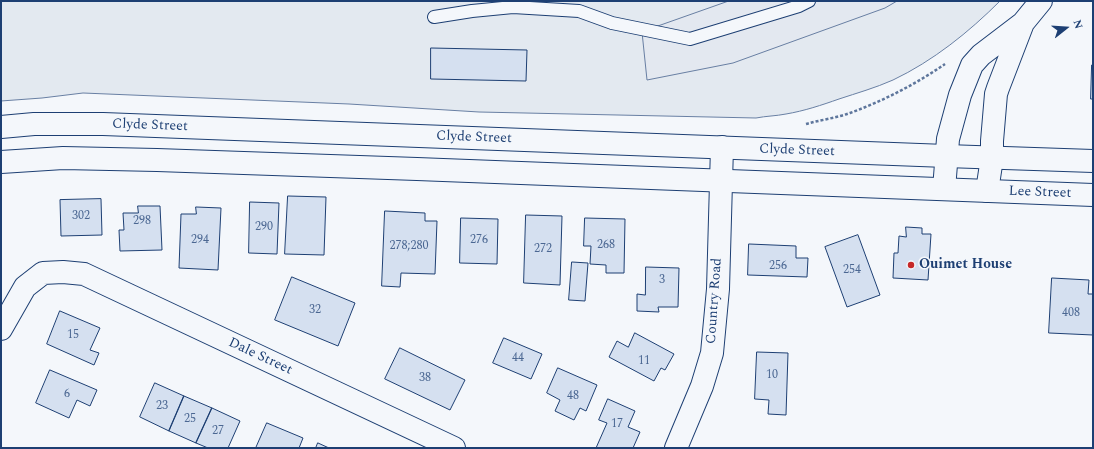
<!DOCTYPE html>
<style>
body{margin:0}
#map{position:relative;width:1094px;height:449px;overflow:hidden;background:#f4f7fb;font-family:Spectral,serif}
canvas{display:block}
.frame{position:absolute;inset:0;border:2px solid #1d3f73;pointer-events:none}
.north{position:absolute;left:1046px;top:8px;width:40px;height:40px;-webkit-text-stroke:3px #f4f7fb;paint-order:stroke;rotate:73deg;font-size:11px;font-weight:700;line-height:16px;text-align:center;color:#1d3f73}
.north::after{content:'';display:block;margin:auto;width:14px;height:18px;background:#1d3f73;clip-path:polygon(50% 0,100% 100%,50% 72%,0 100%)}
</style>
<div id="map">
<canvas width="1094" height="449"></canvas>
<div class="frame"></div>
<div class="north">N</div>
</div>
<script>
const g = document.querySelector('canvas').getContext('2d');
g.lineJoin = 'round';
function fillPath(path, color) { g.fillStyle = color; g.fill(path, 'evenodd'); }
function trace(path, color, width, dash) { g.strokeStyle = color; g.lineWidth = width; g.lineCap = dash ? 'butt' : 'round'; g.setLineDash(dash || []); g.stroke(path); }
function label(font, color, halo, rows, align = 'center') {
  g.font = font + ' Spectral,serif'; g.lineWidth = 3; g.setLineDash([]); g.textBaseline = 'middle'; g.strokeStyle = halo; g.fillStyle = color; for (const [text, x, y, turn = 0] of rows) {
    g.save(); g.translate(x, y); g.rotate((+turn || 0) * Math.PI / 180); g.textAlign = isNaN(turn) ? turn : align; if (halo) g.strokeText(text, 0, 0); g.fillText(text, 0, 0); g.restore();
  }
}
const green = new Path2D(`
 M1,1h999c-31,31 -67,60 -107,79 -18,8 -36,13 -54,19 -17,6 -35,12 -53,15 -10,2 -20,2 -30,4l-277,-6 -130,-8 -266,-11 -41,5 -41,3z`);
const parking = new Path2D(`
 M729,1h168l-12,7 -152,55 -86,17 -5,-48z`);
const building = new Path2D(`
 M431,48l96,2 -1,31 -95,-2z
 M1092,65h1v34h-2z
 M288,196l38,1 -2,58 -39,-1z
 M101,199l1,36 -41,1 -1,-36z
 M250,202l29,1 -2,51 -28,-1z
 M138,206h22l2,44 -42,1 -1,-21h5l-1,-17h15z
 M196,207l25,1 -3,62 -39,-2 2,-54h15z
 M385,211l40,2v8h12l-2,53 -34,-1 -1,14 -18,-1z
 M526,215l36,1 -2,69 -36,-2z
 M461,218l37,1 -1,45 -37,-1z
 M585,218l40,1 -1,54h-18v-8l-16,-1 1,-18h-7z
 M906,227l16,1v6h9l-3,46 -35,-2 1,-25h4l1,-17 7,1z
 M858,235l22,60 -33,12 -22,-60z
 M749,244l47,2v12h12l-1,19 -59,-2z
 M572,262l16,1 -3,38 -16,-1z
 M646,267l33,1 -1,39h-20l1,5 -22,-1v-17l8,1z
 M292,277l63,26 -17,43 -63,-26z
 M1052,278l37,2 -1,14h5v41l-44,-2z
 M60,311l40,17 -10,22 9,3 -5,12 -47,-21z
 M635,333l39,21 -9,16 -4,-2 -7,13 -45,-24 8,-16 11,6z
 M504,338l38,16 -11,25 -38,-16z
 M400,348l65,32 -15,30 -65,-31z
 M757,352l31,1 -2,62 -18,-1 1,-14 -14,-1z
 M558,368l39,17 -11,26 -6,-3 -6,12 -19,-9 5,-11 -13,-7z
 M50,370l47,20 -7,16 -13,-6 -8,18 -33,-15z
 M155,383l29,13 -15,35 -29,-14z
 M184,396l28,12 -16,35 -27,-12z
 M608,399l27,12 -7,16 12,5 -7,16h-37l11,-25 -8,-3z
 M212,408l28,13 -12,27h-20l-12,-5z
 M267,423l36,15 -4,10h-43z
 M318,443l11,5h-13z`);
const path = new Path2D(`
 M806,124c14,-4 30,-6 44,-11 33,-12 66,-29 95,-49`);
const service = new Path2D(`
 M434,17l38,-6 41,-4 66,4 33,12 78,16 109,-33 10,-5`);
const minor = new Path2D(`
 M944,189l4,-50 12,-44 12,-30 9,-10 42,-32 18,-22
 M987,191l5,-33v-17l4,-47 2,-6 25,-65
 M1,329l24,-42 18,-14 20,-1 21,2 370,174
 M676,448l26,-62 10,-33 6,-64 4,-142`);
const secondary = new Path2D(`
 M1,127l33,-3h69l843,32 147,5
 M1,162l62,-4 94,2 260,9 676,26`);
const markers = [
 [911,265,4,"#c62828"]
];
const numberNames = [
 ["302",81,217],
 ["298",142,222],
 ["290",264,228],
 ["294",200,241],
 ["276",479,241],
 ["268",606,246],
 ["278;280",409,247],
 ["272",543,250],
 ["256",778,267],
 ["254",852,271],
 ["3",662,281],
 ["32",315,311],
 ["408",1071,314],
 ["15",73,336],
 ["44",518,359],
 ["11",644,362],
 ["10",772,376],
 ["38",425,379],
 ["6",67,395],
 ["48",573,397],
 ["23",162,407],
 ["25",190,420],
 ["17",617,425],
 ["27",218,432]
];
const streetNames = [
 ["Clyde Street",150,126,2],
 ["Clyde Street",474,138,2],
 ["Clyde Street",797,151,2],
 ["Lee Street",1040,193,2],
 ["Country Road",715,301,-86],
 ["Dale Street",260,357,25]
];
const poiNames = [
 ["Ouimet House",919,265]
];
fillPath(green, '#e3e9f0');
trace(green, '#687fa3', 1);
fillPath(parking, '#e3e8f0');
trace(parking, '#687fa3', 1);
fillPath(building, '#d5e0f0');
trace(building, '#1d3f73', 1);
trace(service, '#1d3f73', 14);
trace(minor, '#1d3f73', 24);
trace(secondary, '#1d3f73', 24);
trace(path, '#5e769c', 2.5, [3, 2]);
trace(service, '#f4f7fb', 12);
trace(minor, '#f4f7fb', 22);
trace(secondary, '#f4f7fb', 22);
for (const [x, y, r, color] of markers) { const dot = new Path2D(); dot.arc(x, y, r, 0, 2 * Math.PI); g.fillStyle = color; g.fill(dot); trace(dot, '#f4f7fb', 1.5); }
label('12px', '#4b6792', null, numberNames);
label('14px', '#1d3f73', '#f4f7fb', streetNames);
label('bold 14px', '#1d3f73', '#f4f7fb', poiNames, 'left');
</script>
